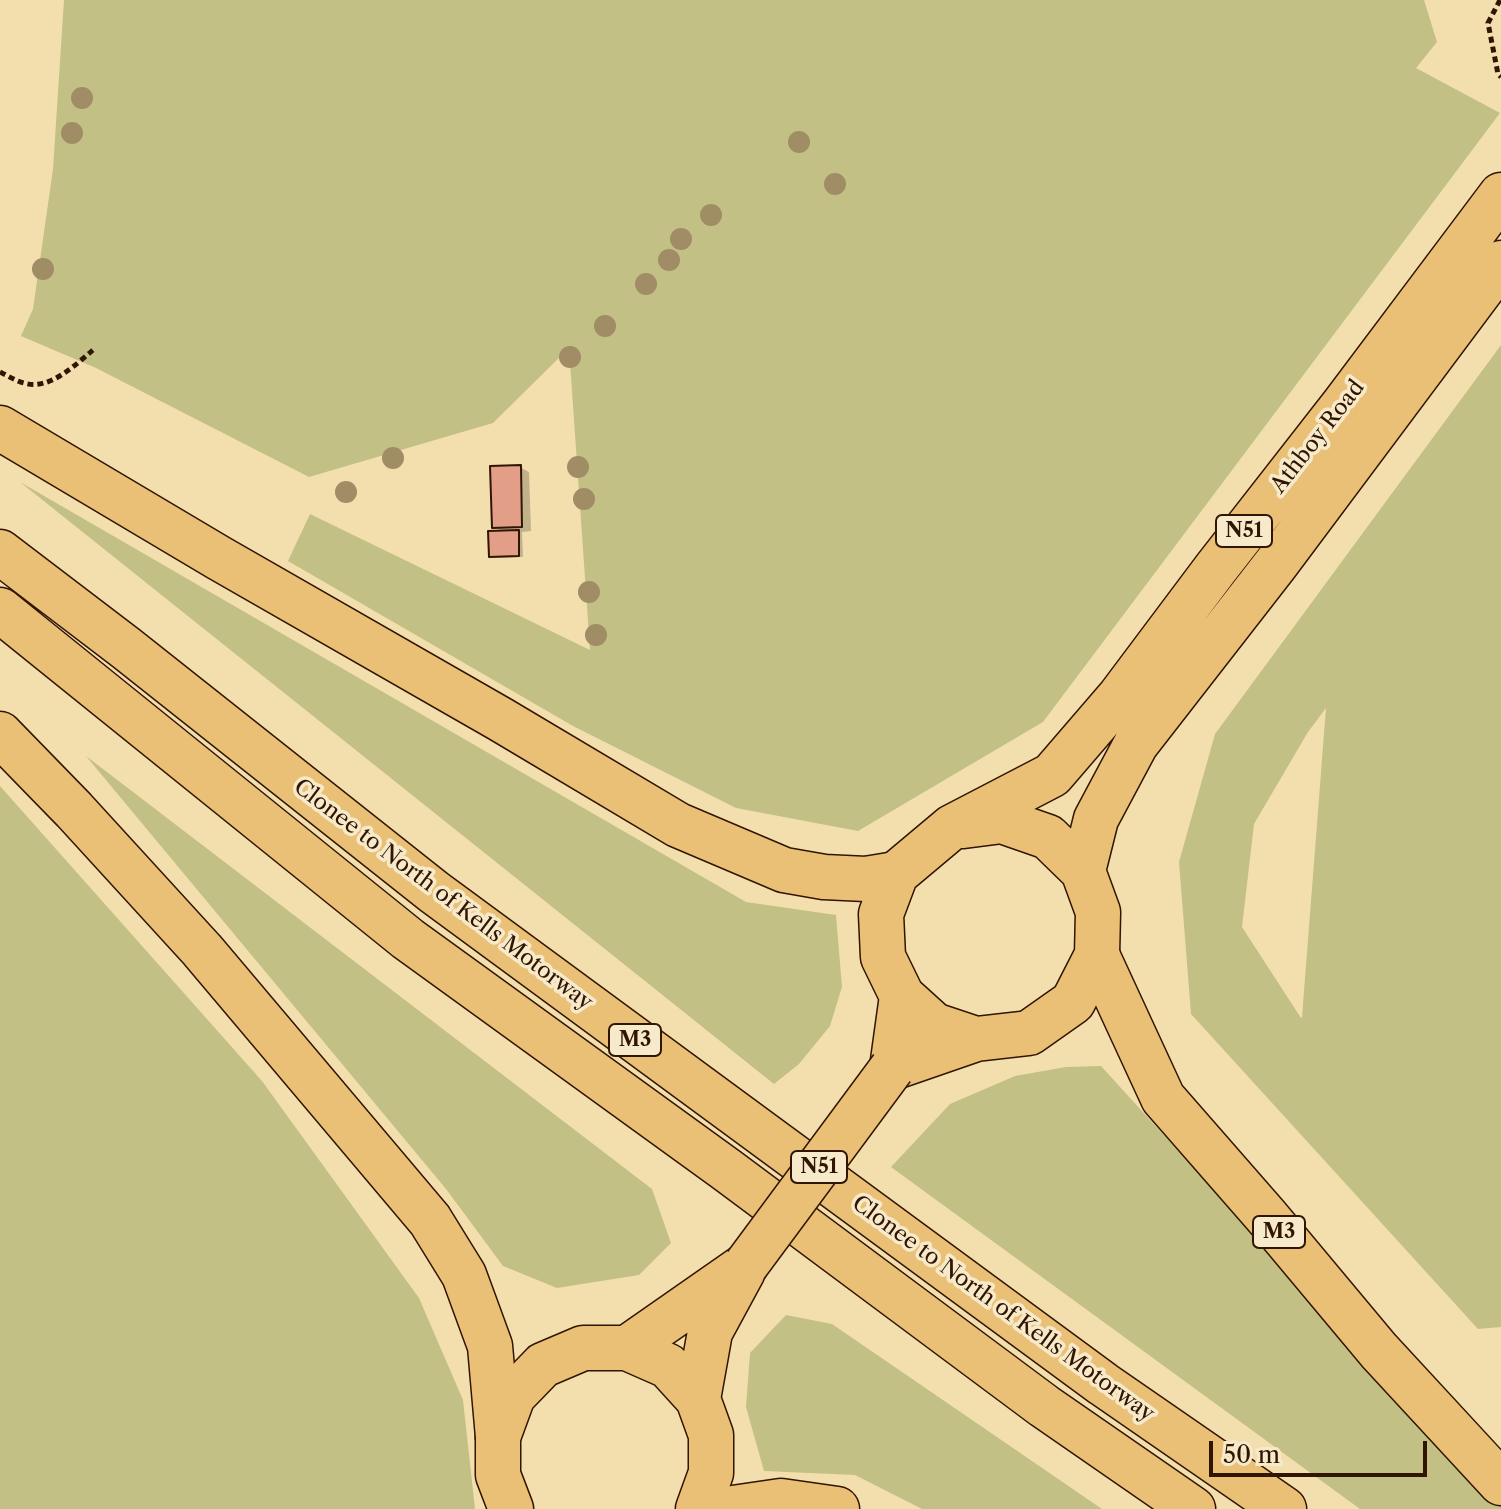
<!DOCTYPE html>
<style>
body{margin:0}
#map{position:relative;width:1501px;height:1509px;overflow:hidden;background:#f3dfae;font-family:"Libre Caslon Text",serif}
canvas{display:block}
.scale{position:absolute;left:1209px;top:1441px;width:218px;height:36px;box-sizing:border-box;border:4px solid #311503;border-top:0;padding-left:10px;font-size:24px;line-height:28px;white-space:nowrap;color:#311503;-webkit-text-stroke:6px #f7eaca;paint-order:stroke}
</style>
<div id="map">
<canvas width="1501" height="1509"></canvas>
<div class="scale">50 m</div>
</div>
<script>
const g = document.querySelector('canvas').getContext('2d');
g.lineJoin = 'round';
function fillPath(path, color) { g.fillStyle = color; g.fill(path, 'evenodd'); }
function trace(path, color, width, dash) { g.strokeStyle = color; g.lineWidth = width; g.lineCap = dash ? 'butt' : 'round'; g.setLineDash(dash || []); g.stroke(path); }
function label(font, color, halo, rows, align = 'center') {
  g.font = font + ' "Libre Caslon Text",serif'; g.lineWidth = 7; g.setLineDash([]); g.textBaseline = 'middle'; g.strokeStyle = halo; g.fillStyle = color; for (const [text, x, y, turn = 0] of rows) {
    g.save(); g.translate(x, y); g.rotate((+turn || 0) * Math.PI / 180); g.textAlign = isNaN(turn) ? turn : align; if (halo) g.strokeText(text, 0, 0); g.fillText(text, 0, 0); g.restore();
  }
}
const green = new Path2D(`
 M64,0h1360l13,42 -21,26 84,45 -457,609 -185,109 -122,-23 -163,-82 -285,-165 22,-47 280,136 -21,-302 -76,75 -184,54 -213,-109 -75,-32 12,-27 20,-140z
 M1501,345v982l-23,2 -287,-315 -12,-152 36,-128zM1326,708l-24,309 -1,1 -59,-91 12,-103 54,-92z
 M20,482l726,420 90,13 6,72 -12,39 -31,38 -25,20z
 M86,756l566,433 19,54 -32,32 -82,13 -54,-22 -57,-77z
 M0,786l262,295 157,217 44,102 12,109h-475z
 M1101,1066l400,440v3h-141l-469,-342 59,-63 65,-28 51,-9z
 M786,1315l46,9 270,185h-180l-67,-34 -91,-4 -18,-64 4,-54z`);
const shadow = new Path2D(`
 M520,467l9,5 2,59 -9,1 1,25 -29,1 -3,-3 12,-23 -9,-5z`);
const building = new Path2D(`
 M521,465l1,62 -30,1 -2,-62z
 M519,530v26l-30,1 -1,-26z`);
const path = new Path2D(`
 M1500,0l-12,23 10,51 3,3
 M0,372c8,4 16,9 24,11 25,8 51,-18 69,-33`);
const primary = new Path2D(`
 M1083,871l13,-52 40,-75 140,-180 225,-301
 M902,996l-10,72 84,-29 53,-6 44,-31 24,-47 1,-43 -15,-41 -35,-34 -46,-16 -39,5
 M976,1039l-42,-14 -32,-29 -19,-39 -2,-43 15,-40 56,-47 100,-52 68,-79 96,-128 128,-164 157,-209
 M627,1348l119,-83
 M698,1399l12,-67 33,-61
 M511,1509l-13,-34v-38l15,-41 30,-31 40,-17h44l41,18 30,33 13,36v38l-13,36`);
const highway = new Path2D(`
 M0,428l219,130 281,161 178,106 106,45 40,7 42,2 30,-5
 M0,552l126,96 308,244 669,492 181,125
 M0,610l408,329 319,231 317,236 149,103
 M0,734l74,76 128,140 228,270 34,55 26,71 8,91
 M1097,955l66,143 104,119 112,134 122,132
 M712,1509l21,-1 48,-7 56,8`);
const primaryBridge = new Path2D(`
 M746,1265l146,-197`);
const trees = [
 [82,98],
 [72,133],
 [799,142],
 [835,184],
 [711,215],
 [681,239],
 [669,260],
 [43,269],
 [646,284],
 [605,326],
 [570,357],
 [393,458],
 [578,467],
 [346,492],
 [584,499],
 [589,592],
 [596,635]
];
const shields = [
 [1244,531,56],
 [635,1040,52],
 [819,1167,56],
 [1279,1232,52]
];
const shieldNames = [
 ["N51",1244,531],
 ["M3",635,1040],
 ["N51",819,1167],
 ["M3",1279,1232]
];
const streetNames = [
 ["Athboy Road",1318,437,-52],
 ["Clonee to North of Kells Motorway",443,895,37],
 ["Clonee to North of Kells Motorway",1003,1309,36]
];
fillPath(green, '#c2c085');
fillPath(shadow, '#0003');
fillPath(building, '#e39e88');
trace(building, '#311503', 2);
trace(primary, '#311503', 47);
trace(highway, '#311503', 47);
trace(path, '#311503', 5, [6, 4]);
trace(primary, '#eac077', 44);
trace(highway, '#eac077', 44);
trace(primaryBridge, '#311503', 47, []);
trace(primaryBridge, '#eac077', 44);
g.fillStyle = '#a08c65';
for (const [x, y] of trees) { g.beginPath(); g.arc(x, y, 11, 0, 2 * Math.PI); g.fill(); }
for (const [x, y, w] of shields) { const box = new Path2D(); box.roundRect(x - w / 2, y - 16, w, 32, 6); g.fillStyle = '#f7eaca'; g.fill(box); trace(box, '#311503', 2); }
label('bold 20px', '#311503', null, shieldNames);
label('22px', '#311503', '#f7eaca', streetNames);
</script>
